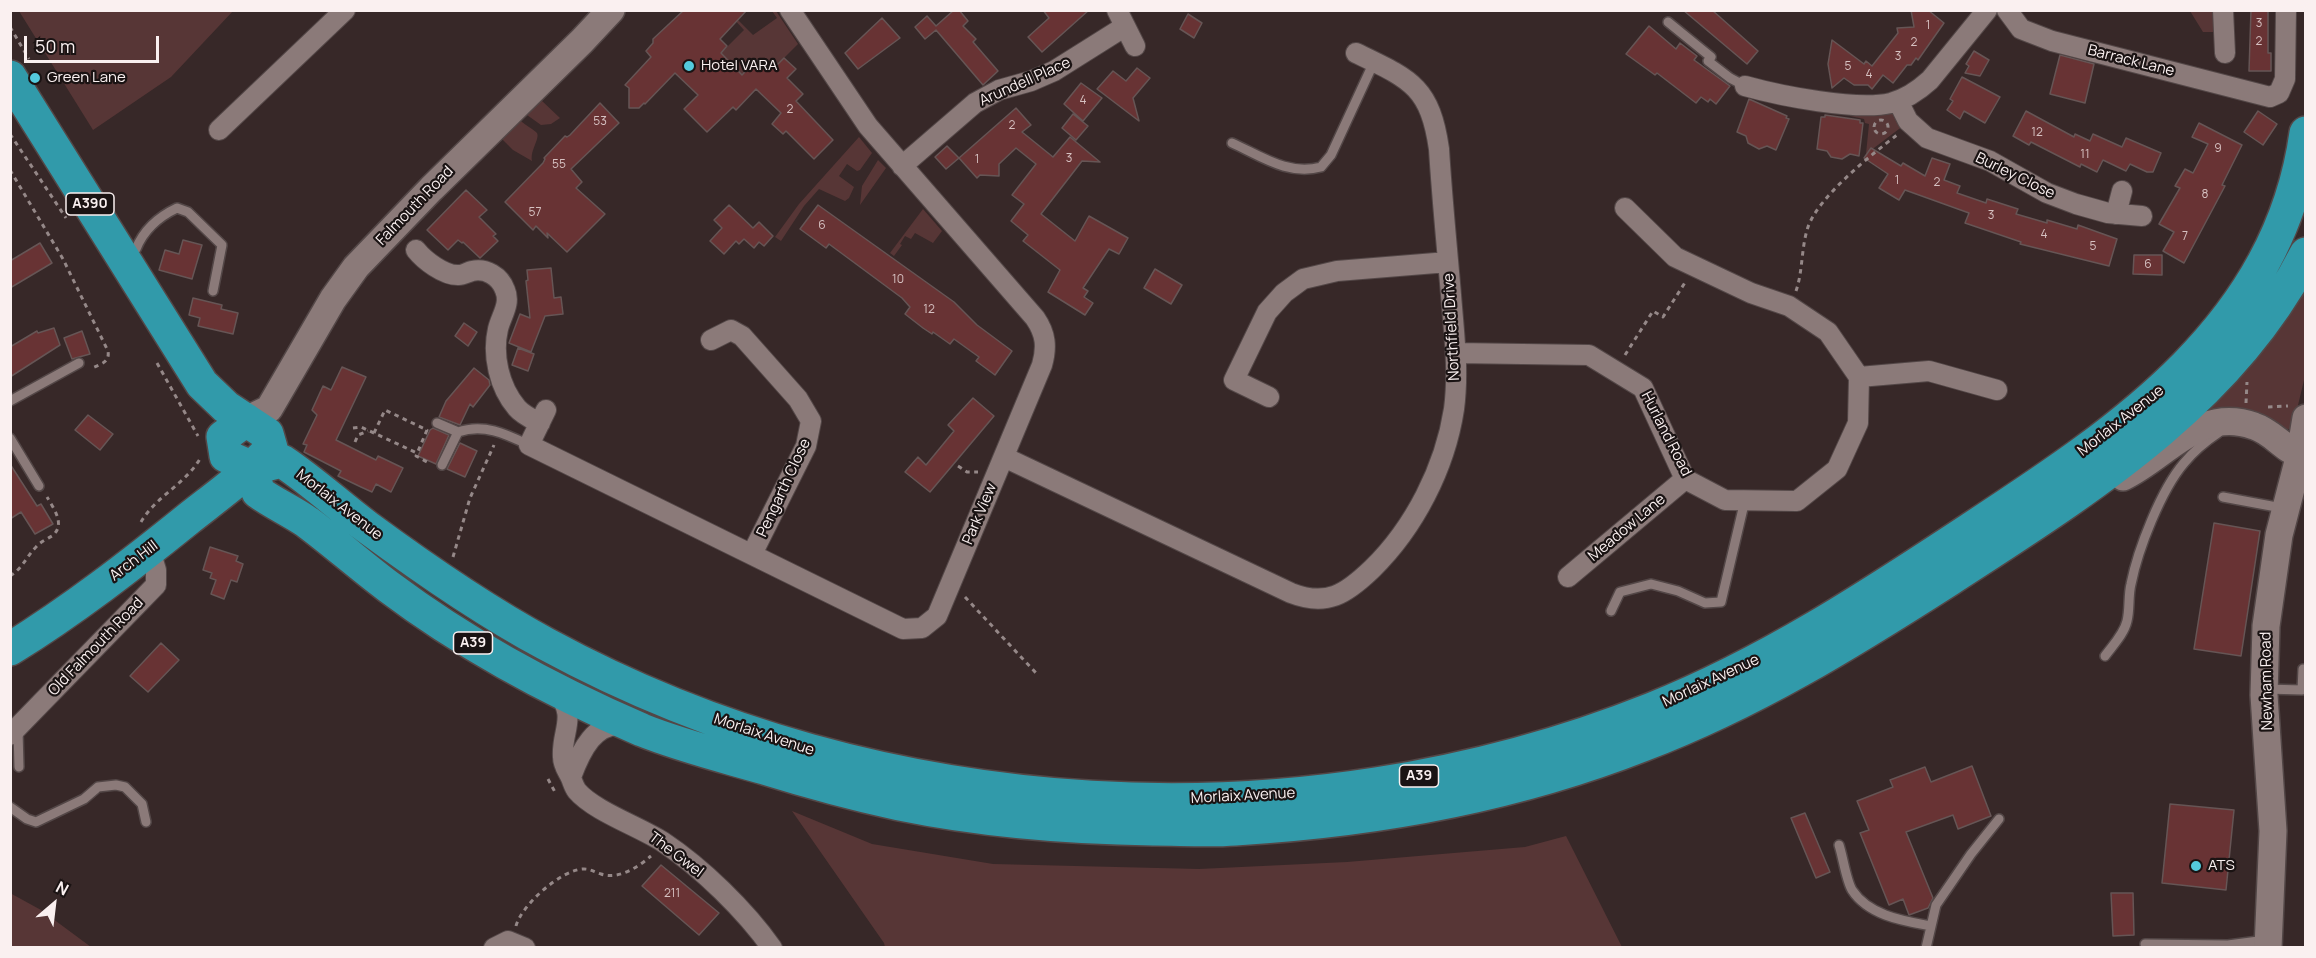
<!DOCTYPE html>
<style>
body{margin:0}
#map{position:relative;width:2316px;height:958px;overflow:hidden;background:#372828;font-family:Manrope,sans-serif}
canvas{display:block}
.frame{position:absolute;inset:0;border:12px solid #faf0f0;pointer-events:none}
.north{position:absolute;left:24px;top:874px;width:60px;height:60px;-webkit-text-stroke:4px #1a1313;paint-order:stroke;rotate:28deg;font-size:16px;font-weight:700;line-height:24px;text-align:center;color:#faf0f0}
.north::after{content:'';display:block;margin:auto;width:21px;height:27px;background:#faf0f0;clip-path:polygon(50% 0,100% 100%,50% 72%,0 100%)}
.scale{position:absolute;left:24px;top:36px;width:135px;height:27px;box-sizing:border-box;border:3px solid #faf0f0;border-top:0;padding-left:8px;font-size:18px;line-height:21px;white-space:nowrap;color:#faf0f0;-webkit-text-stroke:4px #1a1313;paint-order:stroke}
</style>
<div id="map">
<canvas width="2316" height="958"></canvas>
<div class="frame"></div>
<div class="north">N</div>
<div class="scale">50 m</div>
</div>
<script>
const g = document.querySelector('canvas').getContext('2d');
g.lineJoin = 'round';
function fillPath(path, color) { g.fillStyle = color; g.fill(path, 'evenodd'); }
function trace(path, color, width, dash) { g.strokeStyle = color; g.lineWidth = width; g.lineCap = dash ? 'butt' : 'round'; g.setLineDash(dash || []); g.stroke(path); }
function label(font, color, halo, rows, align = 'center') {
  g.font = font + ' Manrope,sans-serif'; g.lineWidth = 4.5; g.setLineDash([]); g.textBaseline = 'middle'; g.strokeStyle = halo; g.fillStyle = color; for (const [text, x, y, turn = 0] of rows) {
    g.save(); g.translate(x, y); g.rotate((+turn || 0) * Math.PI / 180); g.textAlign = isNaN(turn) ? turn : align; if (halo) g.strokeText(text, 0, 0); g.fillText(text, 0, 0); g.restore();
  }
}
const green = new Path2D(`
 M19,11h214l-62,66 -78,53z
 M772,11h4l22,33 -21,21 11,12 -12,12 -20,-3 -40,-17 10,-11 -5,-5 23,-23 -12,-13 1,-2 20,20 24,-17z
 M2190,11h28v21h-15z
 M541,100l19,18 -9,6 -10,1 -14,-10z
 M1850,112h42l11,14 -37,28 3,-30 -4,-1 -1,-4 -14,-3z
 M521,121c4,4 12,8 16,12 3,6 -7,17 -5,28l-19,-11 -11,-11z
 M859,137l13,16 -12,17 -3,1 -10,-7 -8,12 15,11 -5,11 -4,3 -26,-12 -15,17 -23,35 -6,-4 24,-33z
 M878,160l8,8 -26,37 2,-19z
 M923,209l19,22 -9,12 -18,-10 -4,6 -6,-3 -5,8 2,1 -8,11 -4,-3z
 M2305,276v100l-12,50 -2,3h-5c-39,-16 -48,-28 -91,-14z
 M792,811l80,33 121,20 206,5 148,-7 178,-15 41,-11 56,111h-737l-1,-4z
 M10,893l31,17 50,37h-80z`);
const building = new Path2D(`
 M684,10h63l-27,29 7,7 -6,7 21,22 14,-15 20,6 8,-8 12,11 -9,9 16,16 -7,7 37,39 -19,19 -28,-28 -3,3 -11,-10 9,-11 -25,-24 -20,21 -3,-3 -26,25 -23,-23 14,-14 -23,-22 -30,31 -1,-1 -5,5h-10v-20l-4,-3 26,-28 -5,-6 7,-8v-4z
 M954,10h5l9,11 -5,5 13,13 -3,3 25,29 -15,14 -47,-55 -11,9 -10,-12 12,-11 9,10z
 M1043,10h46l-47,42 -14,-15 21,-19z
 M1683,10h29l46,41 -11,13z
 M1911,10h17l16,13 -26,37 -2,-2 -5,7h-4l-14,18 -10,-8 -11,14 -4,-4h-14l-10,-7 -12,10 -4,-24 4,-24 32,24 2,-3 6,5 26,-33 -1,-5 17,-1z
 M2251,10h17v43h3v18h-22z
 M1188,14l14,9 -8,15 -14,-9z
 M882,18l18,20 -42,31 -13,-16z
 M1649,26l27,23 4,-6 17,13 -3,4 36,26 -14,18 -6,-5 -2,3 -7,-5 -5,6 -39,-30 -2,2 -29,-21z
 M1974,51l15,9 -9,16 -15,-3 4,-7 -3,-2z
 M2060,55l34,9 -9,39 -35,-9z
 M1137,68l13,10 -17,20 6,23 -42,-32 16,-18 13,10z
 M1962,77l38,20 -15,26 -21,-12 -4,8 -13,-9 6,-9 -3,-2z
 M1081,83l21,15 -19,23 -19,-17z
 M1749,99l38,17 -1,2 3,1 -13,31 -9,-4 -8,3 -11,-6 -2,-7 -9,-4z
 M600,103l19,20 -48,46 11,13 -6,6 29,26 -38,38 -20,-19 1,5 -12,-12 -3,4 -28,-28 38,-39 2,-4 -1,-1 21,-22 2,1 3,-2z
 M1016,108l15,17 -9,7 31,25 17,-20 30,25 -18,-1 -41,53 34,27 14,-25 39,22 -9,16 -10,-5 -26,39 5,3 -4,6 9,6 -8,12 -37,-23 12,-22 -37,-29 5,-6 -17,-14 13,-17 -12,-9 24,-31 -20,-16 -17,16v12l-19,-1 -3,3 -18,-20z
 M2026,111l48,26 1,-3 15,7 3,-7 29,13 4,-9 35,15 -8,19h-6l-17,-8 -4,7 -23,-11 -6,12 -16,-8 -1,3 -49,-25 -2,3 -16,-9z
 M2258,111l19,13 -14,21 -19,-13z
 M1073,114l15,12 -12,14 -14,-12z
 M1825,115l35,5v3h3l-4,33 -9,-2 -8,5 -11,-2 -4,-6 -10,-2 4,-32h4z
 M2199,123l43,22 -20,40 3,1 -41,77 -21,-12 11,-19 -15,-8 21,-36 -5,-2 10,-17 8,4 15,-29 -16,-7z
 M947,146l12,12 -13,11 -11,-12z
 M1871,148l30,18 2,-3 22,13 7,-18 18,6 -6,16 16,6 -3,7 29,10 1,-4 31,10 -2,5 31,9v-3l30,9 1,-4 39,14 -8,27 -89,-22 1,-2 -56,-19 4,-10 -64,-23 -6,10 -20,-12 9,-14 -24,-16z
 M466,190l21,20 -8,7 17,17 -3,2 5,5 -18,17 -17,-16 -1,1 -4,-3 -10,10 -21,-20z
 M729,205l24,23 6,-6 14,14 -9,10 -5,-4 -5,6 -10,-9 -5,5 -3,-3 -12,13 -14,-13 12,-13 -8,-8z
 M818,205l136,97 23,23 35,26 -17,24 -19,-14 3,-4 -25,-18 -4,5 -17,-12 -1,2 -9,-6 -18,-14 5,-7 -8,-9 -73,-54 -3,4 -26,-19z
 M183,240l19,5 -10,34 -33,-9 6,-20 14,4z
 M40,243l12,20 -42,25v-27z
 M2134,255h28v20l-29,-1z
 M551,268l3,30 7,-1 2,17 -18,2 -14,36 -22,-9 11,-29 10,4 -4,-37 2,-1 -1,-10z
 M1155,269l27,16 -11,19 -27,-16z
 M193,298l29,7 -1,4 17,4 -5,21 -35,-8 2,-8 -11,-3z
 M464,323l13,9 -9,14 -13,-10z
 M54,328l6,17 -50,32v-30l27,-16 1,2z
 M82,331l8,23 -18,5 -8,-21z
 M518,348l16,6 -6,17 -16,-6z
 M342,367l24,10 -30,63 40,20 2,-4 25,12 -12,24 -15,-8 -4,8 -11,-5 -23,-11 3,-5 -37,-19 3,-7 -4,-1 14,-29 -5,-5 11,-24 8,4z
 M474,368l15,12 1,5 -17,22 -3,-3 -10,21 -21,-8 7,-16z
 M973,398l21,18 -64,76 -25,-20 13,-15 8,8 28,-34 -6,-6z
 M88,415l25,19 -13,16 -25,-20z
 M433,428l16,7 -13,29 -18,-8 12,-26z
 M460,443l17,8 -12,26 -18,-8z
 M10,464l27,42 4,-2 12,20 -18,10 -14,-22 -11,7z
 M2214,523l46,8 -19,125 -47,-7z
 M210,547l28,9 -2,5 7,3 -6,18 -6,-2 -7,19 -13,-5 5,-14 -6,-2 2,-5 -9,-3z
 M161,643l18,17 -31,32 -18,-16z
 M1972,766l19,50 -33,13 -5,-14 -47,17 27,66 -5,10 -19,7 -6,-16 -14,6 -29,-72 9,-3 -12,-29 36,-14 -3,-7 35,-13 6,15z
 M2170,804l64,6 -8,80 -64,-7z
 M1805,813l25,59 -14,6 -25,-60z
 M661,865l58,48 -20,22 -57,-49z
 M2111,893h22l1,42 -21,1z`);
const path = new Path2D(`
 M10,27l19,32
 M1874 127a7 7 0 1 1 14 0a7 7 0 1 1-14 0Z
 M10,134l56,84
 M10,170l53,89 45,92c2,11 -7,13 -16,17
 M1796,291c7,-20 5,-43 12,-64 11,-31 63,-72 89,-92
 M1625,355l28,-44 10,6 23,-36
 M157,363l41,73
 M2246,403l1,-21
 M2268,407l20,-1
 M353,428l8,-1 56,26
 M374,433l11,-23 42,20 -11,26 13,7
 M355,442l3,-7 10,-4
 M958,466l9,6h11
 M141,522c15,-26 46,-39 60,-65
 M453,557l17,-59 24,-53
 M10,576c13,-8 16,-19 26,-29 4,-5 11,-8 16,-11 14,-11 2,-27 -5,-39
 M965,597l71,76
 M548,779l8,15
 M516,926c5,-20 45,-57 68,-57 7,0 10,3 17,5 18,6 37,-7 50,-18`);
const lane = new Path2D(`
 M1668,22l43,35 -3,4 22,17 15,8
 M1232,143c29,13 56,33 89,24l10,-12 43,-93
 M127,253l9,-4c8,-20 22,-32 41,-41l11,4 34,33 -9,46
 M10,401l69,-38
 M437,423l21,9
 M10,438l29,48
 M442,465l16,-33c26,-9 48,2 71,13
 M2223,497l59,11
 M1611,611l9,-19 31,-8 27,7 27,12 16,-1 24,-102
 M2105,656c8,-11 19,-22 22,-35 3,-12 1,-25 4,-37 7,-35 30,-94 53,-121 10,-12 22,-22 34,-30
 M2266,689l36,1 1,-21
 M18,731l1,36
 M10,807l17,12 9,3 48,-23 14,-12 18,-2 9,2 17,17 4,18
 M1839,845c4,12 7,35 13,45 17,26 52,31 79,36
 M2145,944l83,1 38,-5
 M1926,948l10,-43 35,-51 28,-35`);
const street = new Path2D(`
 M1117,10l18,36
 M2007,10l14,19 31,12 218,56 9,-4 6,-14 1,-69
 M2223,10l2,43
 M1745,86c36,10 112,25 146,17 15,-4 28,-13 39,-23l57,-70
 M1898,101l10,20 19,17 63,23 57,32 29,11 32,9 34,3
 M219,130l126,-120
 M902,166l73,-63 24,-13 32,-9 23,-10 70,-44
 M2116,214l6,-23
 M416,250c8,10 28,26 43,25 4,0 9,-3 13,-4 14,-3 28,5 33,19 6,14 -4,26 -7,39 -6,26 1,58 19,79 6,7 15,11 23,15
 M711,340l20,-10 11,6 56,63 13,22 -5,25 -54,108
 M1456,353l133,2 54,33 42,91 40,21 72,1 40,-32 21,-46 1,-46 -31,-45 -39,-26 -38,-13 -76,-36 -50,-49
 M1859,377l70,-6 68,19
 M1269,397l-35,-17 33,-68 17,-19 19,-14 34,-8 111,-9
 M546,410l-17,35 374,184 19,-1 15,-12 105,-251c5,-18 4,-31 -7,-47l-167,-192 -78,-116
 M1004,457l287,136c36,14 55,1 81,-24 42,-41 73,-101 82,-160 5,-38 0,-76 -3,-114 -4,-48 -9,-97 -12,-146 -9,-63 -29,-70 -83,-96
 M1568,577l117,-98
 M557,692c21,25 4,39 6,65 0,9 5,14 8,21 2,5 3,9 6,13 17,20 63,36 86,51 39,26 82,68 109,106
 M10,735l146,-150v-15l-6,-20
 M571,777c9,-24 24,-59 56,-51
 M494,948l14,-7 17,7`);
const secondary = new Path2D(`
 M246,420l23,-11 64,-110 23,-32 75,-78 151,-148 29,-31
 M2123,477c44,-21 76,-71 131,-51 19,6 30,24 46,28
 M2268,948l5,-117 -9,-136 2,-69 13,-91 21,-81 6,-36`);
const highway = new Path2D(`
 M10,77l192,307 24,23 41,27 4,14c-24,27 -54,48 -83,71 -57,46 -115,91 -178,130
 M246,420l-23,17 3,19 27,12
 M253,468l29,-7c30,20 56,44 85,66 57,42 116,83 179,117 333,181 753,206 1106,65 115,-46 217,-113 320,-181 151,-99 307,-202 334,-395
 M253,468l5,24c15,11 33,19 49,30 28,21 54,44 82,65 77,58 165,105 253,143 40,16 81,26 122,38 45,14 89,26 135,36 83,17 169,24 254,25 27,0 55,2 82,0 139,-8 278,-33 408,-84 112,-43 207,-102 307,-166 135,-88 281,-177 356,-325`);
const markers = [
 [689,66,6,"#54cadd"],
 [35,78,6,"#54cadd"],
 [2196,866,6,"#54cadd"]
];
const numberNames = [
 ["3",2259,24],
 ["1",1928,26],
 ["2",2259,42],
 ["2",1914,43],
 ["3",1898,57],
 ["5",1848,67],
 ["4",1869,75],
 ["4",1083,101],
 ["2",790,110],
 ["53",600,122],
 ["2",1012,126],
 ["12",2037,133],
 ["9",2218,149],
 ["11",2085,155],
 ["3",1069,159],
 ["1",977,160],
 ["55",559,165],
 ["1",1897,181],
 ["2",1937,183],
 ["8",2205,195],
 ["57",535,213],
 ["3",1991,216],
 ["6",822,226],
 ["4",2044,235],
 ["7",2185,237],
 ["5",2093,247],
 ["6",2148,265],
 ["10",898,280],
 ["12",929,310],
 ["211",672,894]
];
const shields = [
 [90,204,48],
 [473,643,39],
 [1419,776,39]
];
const shieldNames = [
 ["A390",90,204],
 ["A39",473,643],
 ["A39",1419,776]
];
const streetNames = [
 ["Barrack Lane",2131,61,14],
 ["Arundell Place",1025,82,-24],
 ["Burley Close",2015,176,26],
 ["Falmouth Road",415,206,-46],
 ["Northfield Drive",1452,327,-93],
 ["Morlaix Avenue",2121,421,-38],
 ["Hurland Road",1666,434,63],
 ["Pengarth Close",784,488,-65],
 ["Morlaix Avenue",339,505,38],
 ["Park View",980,514,-67],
 ["Meadow Lane",1627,528,-40],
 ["Arch Hill",134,561,-37],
 ["Old Falmouth Road",96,647,-46],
 ["Morlaix Avenue",1711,681,-25],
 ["Newham Road",2267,681,-91],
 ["Morlaix Avenue",764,735,18],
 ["Morlaix Avenue",1243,796,-3],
 ["The Gwel",676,855,37]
];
const poiNames = [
 ["Hotel VARA",701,66],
 ["Green Lane",47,78],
 ["ATS",2208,866]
];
fillPath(green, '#573636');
fillPath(building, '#683334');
trace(building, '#655', 1.5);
trace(lane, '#534747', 12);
trace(street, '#534747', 22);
trace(secondary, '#534747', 30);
trace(highway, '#534747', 36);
trace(path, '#958888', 3, [4.5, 4.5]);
trace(lane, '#8b7a79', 9);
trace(street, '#8b7a79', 20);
trace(secondary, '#8b7a79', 27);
trace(highway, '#319aaa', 33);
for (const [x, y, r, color] of markers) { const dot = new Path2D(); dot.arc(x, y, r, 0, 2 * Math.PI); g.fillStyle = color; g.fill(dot); trace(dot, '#1a1313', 2); }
label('12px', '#d6c1c1', null, numberNames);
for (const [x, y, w] of shields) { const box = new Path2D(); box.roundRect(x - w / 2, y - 11, w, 22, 4.5); g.fillStyle = '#1a1313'; g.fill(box); trace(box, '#faf0f0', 1.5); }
label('bold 14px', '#faf0f0', null, shieldNames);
label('15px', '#faf0f0', '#1a1313', streetNames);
label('15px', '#faf0f0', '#1a1313', poiNames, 'left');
</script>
